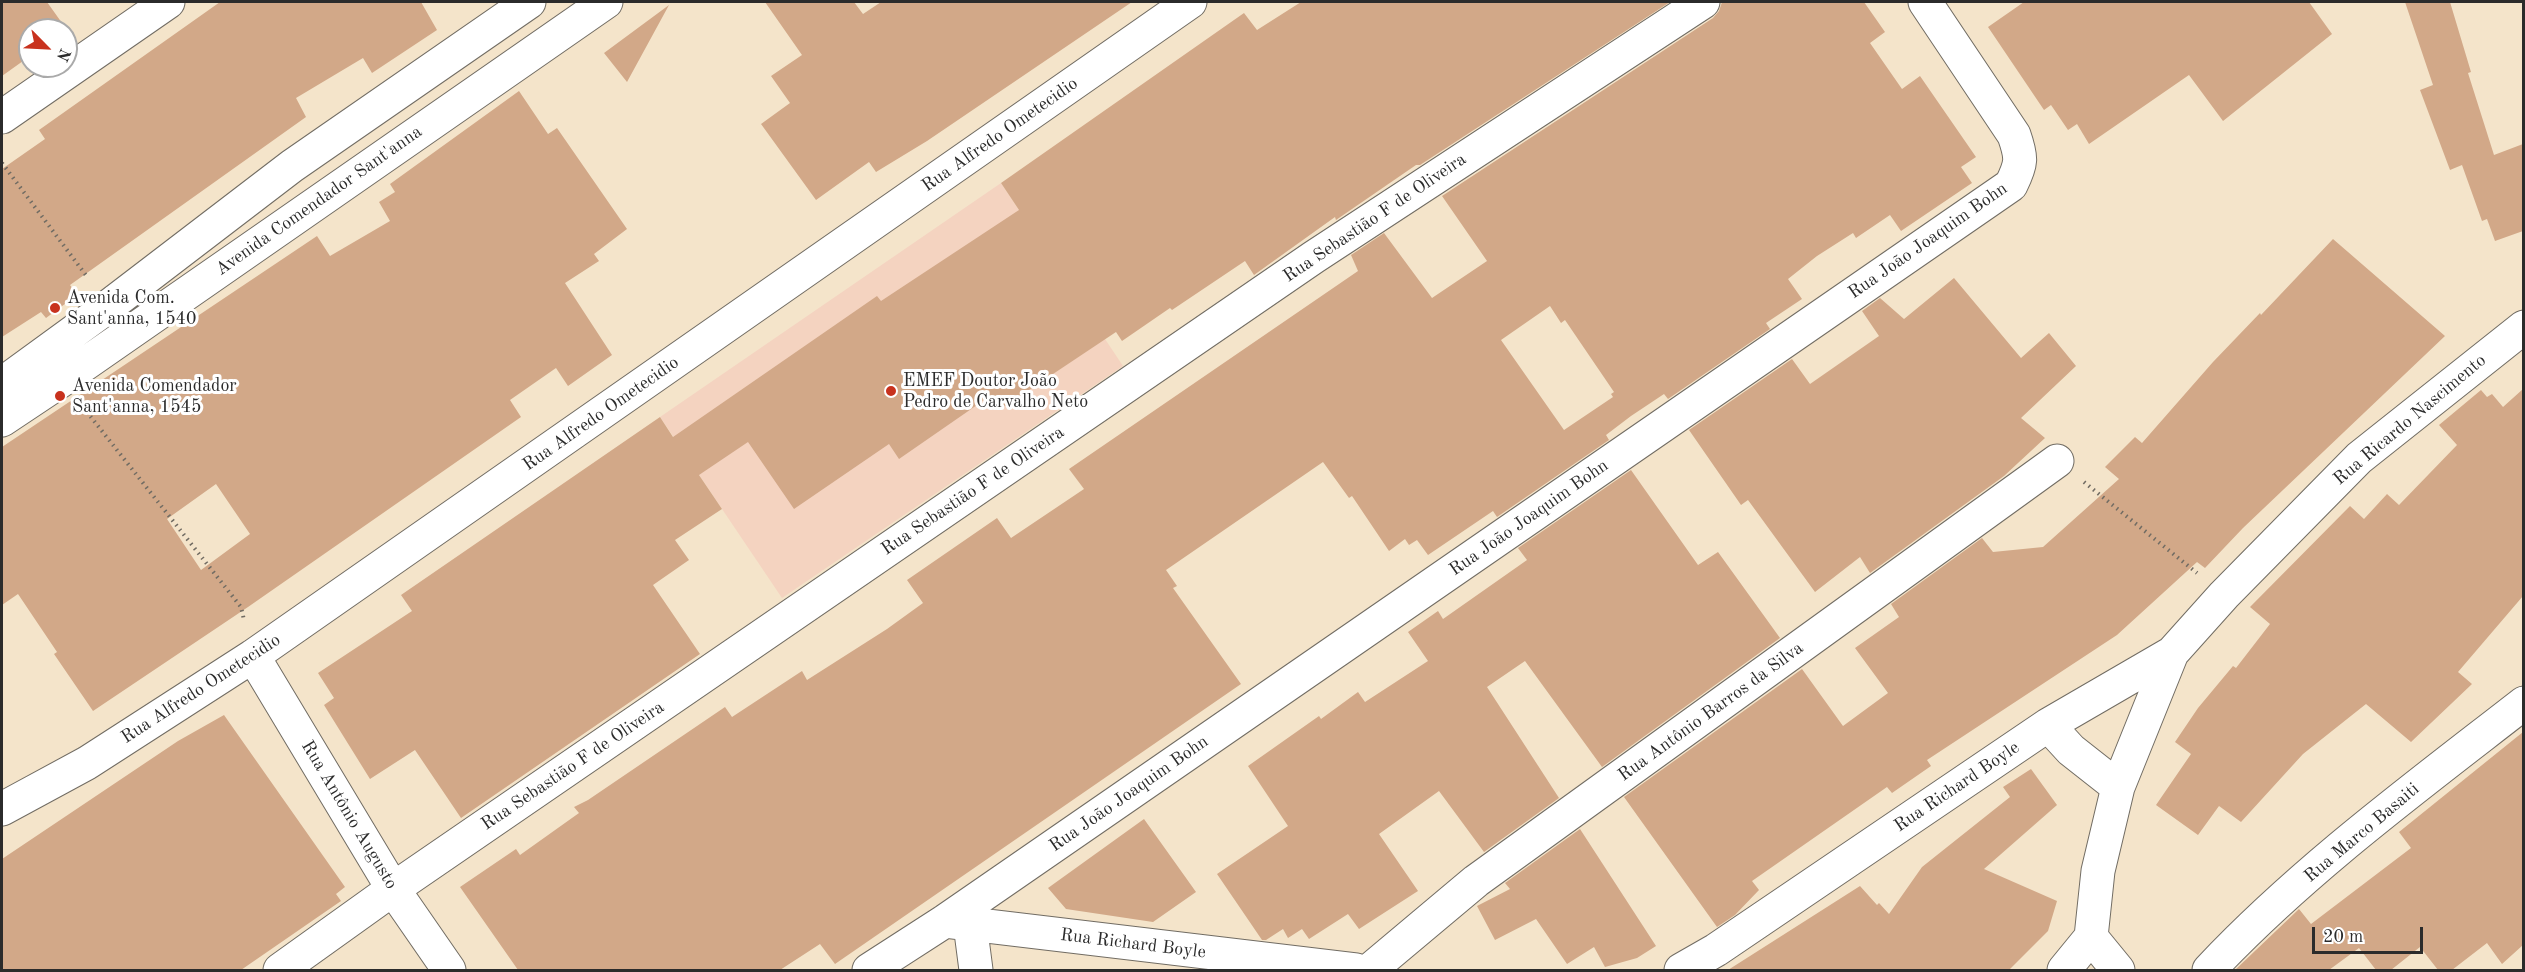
<!DOCTYPE html>
<meta charset="utf-8">
<style>
body{margin:0}
#map{position:relative;width:2525px;height:972px;overflow:hidden;background:#f4e4ca;font-family:"Old Standard TT",serif}
canvas{display:block}
.frame{position:absolute;inset:0;border:3px solid #2b2b2b;pointer-events:none}
.north{position:absolute;left:18px;top:18px;width:60px;height:60px;box-sizing:border-box;background:#fff;border:2px solid #aaa;border-radius:50%;rotate:114deg;font-size:16px;font-weight:700;line-height:24px;text-align:center;color:#2b2b2b}
.north::after{content:'';display:block;margin:auto;width:21px;height:27px;background:#c8321e;clip-path:polygon(50% 0,100% 100%,50% 72%,0 100%)}
.scale{position:absolute;left:2312px;top:927px;width:111px;height:27px;box-sizing:border-box;border:3px solid #2b2b2b;border-top:0;padding-left:8px;font-size:18px;line-height:21px;white-space:nowrap;color:#2b2b2b;-webkit-text-stroke:4px #fff;paint-order:stroke}
</style>
<div id="map">
<canvas width="2525" height="972"></canvas>
<div class="frame"></div>
<div class="north">N</div>
<div class="scale">20 m</div>
</div>
<script>
const g = document.querySelector('canvas').getContext('2d');
g.lineJoin = 'round';
function fillPath(path, color) { g.fillStyle = color; g.fill(path, 'evenodd'); }
function trace(path, color, width, dash) { g.strokeStyle = color; g.lineWidth = width; g.lineCap = dash ? 'butt' : 'round'; g.setLineDash(dash || []); g.stroke(path); }
function label(font, color, halo, rows, align = 'center') {
  g.font = font + ' "Old Standard TT",serif'; g.lineWidth = 6; g.setLineDash([]); g.textBaseline = 'middle'; g.strokeStyle = halo; g.fillStyle = color; for (const [text, x, y, turn = 0] of rows) {
    g.save(); g.translate(x, y); g.rotate((+turn || 0) * Math.PI / 180); g.textAlign = isNaN(turn) ? turn : align; if (halo) g.strokeText(text, 0, 0); g.fillText(text, 0, 0); g.restore();
  }
}
const built = new Path2D(`
 M1001,183l122,183 -341,232 -122,-181z`);
const building = new Path2D(`
 M2,2h45l20,28h-37v26l-28,20z
 M220,2h201l16,28 -65,43 -9,-15 -67,40 10,19 -236,168 7,10 -31,23 -5,-6 -39,25v-168l43,-30 -6,-9z
 M765,2h89l9,12 18,-12h251l-205,139 -51,31 -7,-10 -53,38 -55,-76 29,-21 -19,-27 31,-21z
 M1301,2h369l-250,163h-4l-80,55 -1,-3 -81,58 -9,-14 -73,49 -2,-2 -48,33 -6,-9 -117,78 -9,-14 -91,63 -10,-15 -95,65 -46,-67 -49,33 23,34 -47,31 14,20 -36,25 47,69 -239,164 -46,-68 -45,29 -46,-74 10,-7 -16,-25 94,-62 -11,-16 259,-178 13,20 204,-141 4,5 138,-91 -18,-27 243,-170 13,17z
 M1722,2h142l21,30 -15,11 32,46 18,-13 56,81 -15,10 11,16 -71,48 -11,-16 -34,23 -3,-5 -36,23 -29,23 14,20 -36,24 4,6 -102,70 -4,-5 -33,22 -25,19 3,5 -112,77 -4,-6 -65,44 -11,-15 -8,5 -4,-6 -16,12 -37,-55 -3,2 -26,-36 -157,108 11,16 -4,2 68,96 -406,280 -15,-20 -40,26h-262l-58,-83 56,-38 4,6 59,-42 -5,-6 14,-7 137,-93 7,10 70,-46 5,9 80,-51 36,-26 -16,-23 90,-62 14,20 73,-49 -15,-20 289,-198 -7,-16 33,-22 48,65 55,-37 -45,-65 271,-178 6,-7zM1550,306l11,17 4,-3 49,72 -3,2 2,3 -49,33 -63,-90z
 M2024,2h285l23,32 -109,87 -34,-46 -100,69 -12,-20 -9,6 -17,-25 -7,5 -56,-83z
 M2405,2h45l21,70 -3,1 26,82 29,-11v87l-28,10 -8,-22 -5,2 -20,-56 -12,5 -30,-80 13,-5z
 M669,5l-42,77 -23,-29z
 M519,91l29,43 9,-6 70,101 -33,25 5,7 -34,22 47,72 -44,31 -12,-18 -46,32 11,17 -273,190 -155,104 -39,-57 3,-2 -39,-58 -16,11v-158l315,-211 13,20 60,-35 -11,-19 16,-10 -5,-8zM216,484l34,50 -49,36 -34,-51z
 M2333,239l112,97 -202,192 -38,40 -8,-6 -80,73 -190,125 4,6 -39,27 -5,-6 -135,94 7,9 -24,25 -18,12 -93,-130 178,-128 41,57 45,-33 -33,-45 44,-31 -8,-13 91,-66 11,14 50,-5 76,-68 -14,-12 30,-30 7,6 71,-81 47,-49 1,2z
 M1954,278l67,80 28,-25 27,33 -55,52 24,20 -41,38 -134,97 -10,-16 -45,35 -67,-92 -7,5 -52,-75 103,-71 18,25 69,-48 -17,-25 18,-13 24,21z
 M2523,389v207l-65,76 14,12 -61,58 -45,-38 -63,50 -62,68 -22,-16 -21,29 -42,-30 35,-51 -16,-12 23,-34 35,-42 3,2 34,-44 -20,-17 100,-101 14,13 23,-25 12,11 58,-60 -18,-20 42,-35 6,7 5,-3 11,13z
 M1631,470l67,95 20,-13 62,86 -178,129 -77,-106 -38,26 72,111 -75,54 -45,-61 -60,43 39,57 -59,38 -11,-15 -39,25 -7,-10 -14,9 -5,-9 -17,11h-4l-45,-66 71,-48 -40,-60 71,-50 2,3 37,-27 7,10 63,-41 -20,-29 30,-21 5,8 84,-59 -9,-12z
 M224,715l121,172 -9,7 5,7 -100,69h-239v-111l176,-118z
 M2523,732v213l-21,19 -15,-21 -35,27h-14l-18,-23 -29,23h-15l-17,-22 -30,22h-94l64,-61 12,15 100,-76 -12,-16z
 M2031,769l26,36 -73,64 73,32 -9,30 -39,39h-281l132,-84 17,19 2,-2 10,11 33,-47 88,-70 -7,-10z
 M1144,819l52,73 -43,30 -87,-13 -18,-21z
 M1580,829l76,117 -19,12 -32,9 -11,-20 -27,17 -31,-45 -41,21 -18,-34 33,-17 -5,-6z`);
const path = new Path2D(`
 M2,163l86,115
 M83,407l158,200 3,13
 M2084,482l113,91`);
const minor = new Path2D(`
 M2,117l166,-115
 M253,656l140,233 56,81
 M2048,725l23,25 47,37
 M2,809l85,-46 166,-107 937,-654
 M945,921l411,49
 M970,924l6,46
 M280,970l113,-81 921,-632 389,-255
 M869,970l76,-49 1066,-736c11,-22 11,-27 3,-50l-89,-133
 M1370,970l106,-89 581,-420
 M1681,970l35,-20 332,-225 124,-72 52,-58 135,-137 165,-131
 M2064,970l27,-33
 M2118,970l-27,-33 7,-66 20,-84 54,-134
 M2209,970c93,-99 207,-183 315,-267`);
const major = new Path2D(`
 M2,384l107,-78 183,-140 237,-164
 M2,420l60,-40 544,-378`);
const markers = [
 [55,308,6,"#c8321e"],
 [891,391,6,"#c8321e"],
 [60,396,6,"#c8321e"]
];
const streetNames = [
 ["Rua Alfredo Ometecidio",1000,135,-35],
 ["Avenida Comendador Sant'anna",319,201,-35],
 ["Rua Sebastião F de Oliveira",1375,218,-34],
 ["Rua João Joaquim Bohn",1928,241,-35],
 ["Rua Alfredo Ometecidio",601,414,-35],
 ["Rua Ricardo Nascimento",2410,420,-40],
 ["Rua Sebastião F de Oliveira",973,491,-34],
 ["Rua João Joaquim Bohn",1529,518,-35],
 ["Rua Alfredo Ometecidio",201,689,-33],
 ["Rua Antônio Barros da Silva",1711,712,-36],
 ["Rua Sebastião F de Oliveira",573,766,-34],
 ["Rua Richard Boyle",1957,787,-34],
 ["Rua João Joaquim Bohn",1129,794,-35],
 ["Rua Antônio Augusto",349,815,59],
 ["Rua Marco Basaiti",2362,833,-40],
 ["Rua Richard Boyle",1133,944,7]
];
const poiNames = [
 ["Avenida Com.",67,298],
 ["Sant'anna, 1540",67,319],
 ["EMEF Doutor João",903,381],
 ["Pedro de Carvalho Neto",903,402],
 ["Avenida Comendador",72,386],
 ["Sant'anna, 1545",72,407]
];
fillPath(built, '#f4d3c0');
fillPath(building, '#d2a888');
trace(minor, '#716c63', 35);
trace(major, '#716c63', 35);
trace(path, '#716c63', 4, [1.5, 4.5]);
trace(minor, '#fff', 33);
trace(major, '#fff', 33);
for (const [x, y, r, color] of markers) { const dot = new Path2D(); dot.arc(x, y, r, 0, 2 * Math.PI); g.fillStyle = color; g.fill(dot); trace(dot, '#fff', 2); }
label('18px', '#2b2b2b', '#fff', streetNames);
label('18px', '#2b2b2b', '#fff', poiNames, 'left');
</script>
